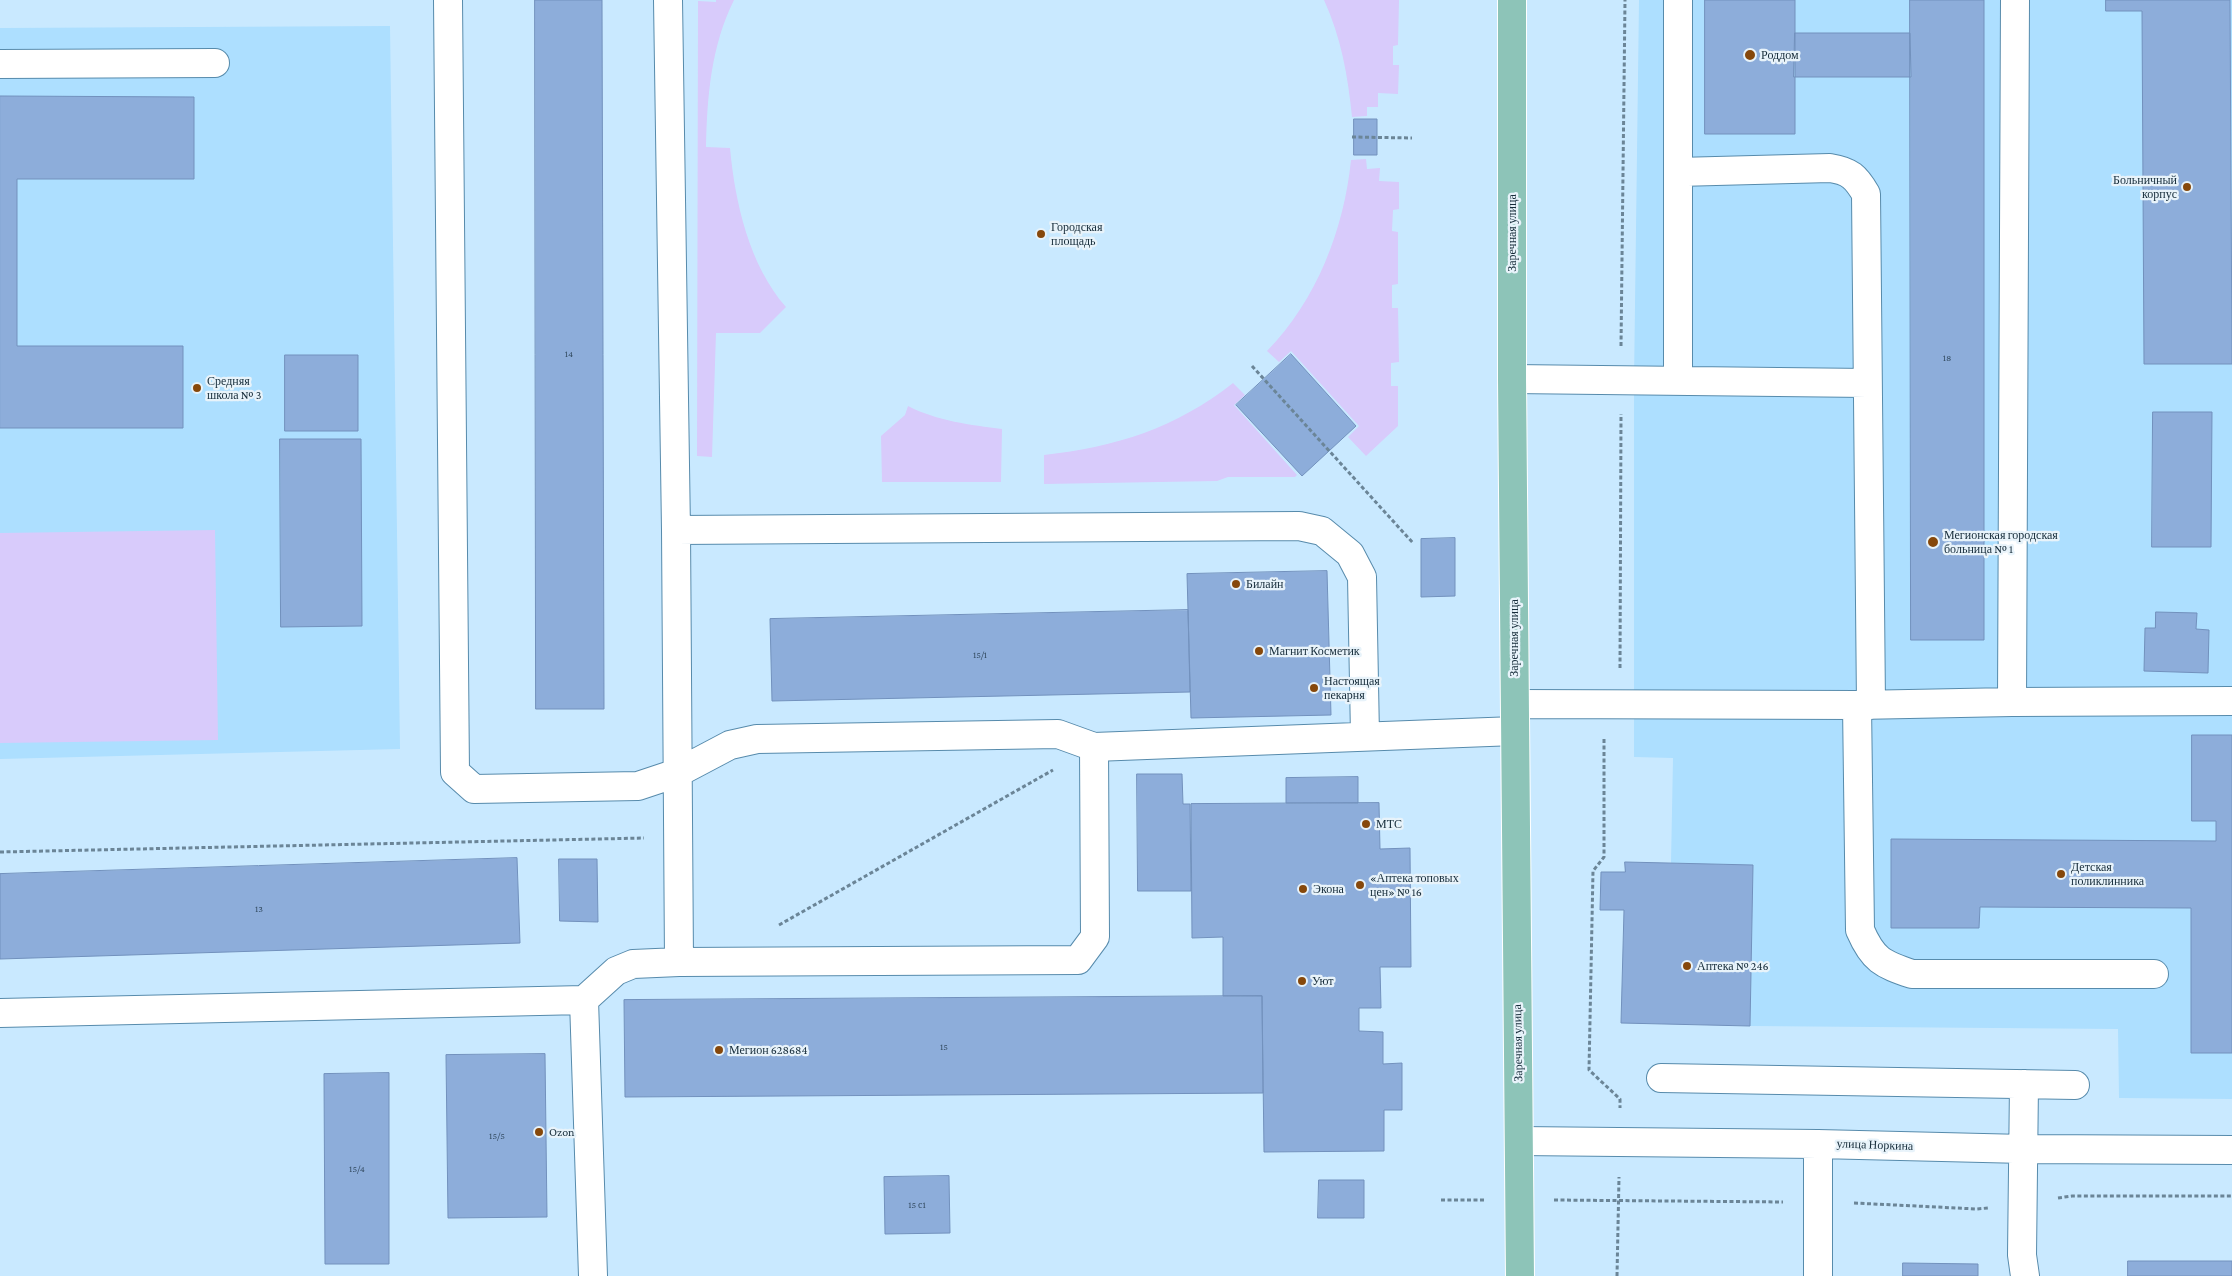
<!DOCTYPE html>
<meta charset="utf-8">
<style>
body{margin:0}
canvas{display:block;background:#c9e9ff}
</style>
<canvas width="2232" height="1276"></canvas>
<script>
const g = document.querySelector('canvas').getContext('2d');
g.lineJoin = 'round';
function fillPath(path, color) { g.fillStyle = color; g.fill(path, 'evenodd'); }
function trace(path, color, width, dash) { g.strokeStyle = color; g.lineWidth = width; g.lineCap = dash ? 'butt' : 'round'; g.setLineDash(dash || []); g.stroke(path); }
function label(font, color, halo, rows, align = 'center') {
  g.font = font + ' "Crimson Pro",serif'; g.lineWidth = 4.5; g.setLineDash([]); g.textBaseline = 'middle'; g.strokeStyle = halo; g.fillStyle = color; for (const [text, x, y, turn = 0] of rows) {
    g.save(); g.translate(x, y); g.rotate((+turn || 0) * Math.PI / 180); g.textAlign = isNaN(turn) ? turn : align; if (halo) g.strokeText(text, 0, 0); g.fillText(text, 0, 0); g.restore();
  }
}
const built = new Path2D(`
 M1639,0h593v1099l-113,-1 -1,-69 -368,-3 3,-160 -82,-3 2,-105 -39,-1v-376z
 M390,26l10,723 -400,10v-731z`);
const green = new Path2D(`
 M716,0h18c-23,46 -27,97 -28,147l24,1c5,54 19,117 56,159l-26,26h-44l-4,124 -15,-1 1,-455 18,1z
 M1324,0h75l-1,45 -5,1v19h6l-1,29 -20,-1v14h-11v9l-15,1c-4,-41 -11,-80 -28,-117z
 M1366,159l1,10 13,-1 -1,13 20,1v27l-6,1 -1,21 6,1v52l-6,1v23h6l1,54 -8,1v23h7v40l-32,30 -18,-19 11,-11 -68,-75 -12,11 -12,-11c50,-51 77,-122 84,-191z
 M1233,383l12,12 -11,10 63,70 -2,2h-67l-11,4 -173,3v-29c72,-8 132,-27 189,-72z
 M908,406c29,15 63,19 94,23l-1,53h-119l-1,-46 24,-21z
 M215,530l3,210 -218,3v-210z`);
const building = new Path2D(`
 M535,0h67l2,709h-68z
 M1705,0h90v134h-90z
 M1910,0h74v640h-73z
 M2106,0h124l2,364h-88l-2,-353h-36z
 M1795,33h115l1,44h-117z
 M0,96l194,1v82h-177v167h166v82h-183z
 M1354,119h23v36h-23z
 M1291,354l65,72 -54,50 -66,-71z
 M285,355h73v76h-73z
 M2153,412h59l-1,135h-59z
 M280,439h81l1,187 -81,1z
 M1455,538v58l-34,1v-58z
 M1327,571l4,144 -140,3 -4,-144z
 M1188,610l2,82 -418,9 -2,-82z
 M2156,612l41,1 -1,16 13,1 -1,43 -64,-2 1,-43h10z
 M2192,735h40v318h-41v-145l-211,-1 -1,21h-88v-89l325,2v-20h-24z
 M1137,774h45l1,30h7l1,87h-53z
 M1358,777v26h-72v-25z
 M1379,803l1,46 30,-1 1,119h-31l1,41h-22v23l24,1v32l19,-1v47h-18v41l-120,1 -2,-156h-39v-59l-31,1 -1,-134z
 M517,858l3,85 -520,16v-85z
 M559,859h38l1,63 -38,-1z
 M1625,862l128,3 -3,161 -129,-3 3,-113h-24l1,-38h24z
 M1262,996l1,97 -638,4 -1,-97z
 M545,1054l2,163 -99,1 -2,-163z
 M389,1073v191h-64l-1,-190z
 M949,1176l1,57 -65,1 -1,-57z
 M1319,1180h45v38h-46z
 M2128,1261h104v15h-104z
 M1903,1263l75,1v12h-75z`);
const path = new Path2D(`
 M1352,137l60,1
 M1621,346l4,-346
 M1252,366l161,177
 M1620,668l1,-254
 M1604,739v118l-11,14 -4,199 31,29v9
 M0,852l644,-14
 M779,925l274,-155
 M2058,1198l14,-2h160
 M1441,1200h44
 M1554,1200l229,2
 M1854,1203l123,6 11,-1
 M1617,1276l2,-99`);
const minor = new Path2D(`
 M448,0l7,772 19,17 164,-3 39,-13 53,-28 27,-6 301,-5 36,13 421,-16
 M668,0l8,530
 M1678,0v381
 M0,64l215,-1
 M1678,172l152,-4c20,3 26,9 36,26l5,511
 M1512,379l355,4
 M2012,702l3,-702
 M1515,704l342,1 155,-3 220,-1
 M1857,705l3,225c13,30 22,34 52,44h242
 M1094,747l1,190 -17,23 -399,2 -3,-432 623,-4 23,5 28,23 12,23 3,159
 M0,1013l584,-13
 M1661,1078l414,7
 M2024,1084l-2,171 3,21
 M1519,1141l299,3 206,5 208,1
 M1818,1144v132
 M593,1276l-9,-276 32,-29 17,-7 46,-2`);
const major = new Path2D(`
 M1512,0v379l8,897`);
const markers = [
 [1750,55,6,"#86480b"],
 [2187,187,5,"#86480b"],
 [1041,234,5,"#86480b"],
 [197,388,5,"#86480b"],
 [1933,542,6,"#86480b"],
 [1236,584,5,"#86480b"],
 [1259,651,5,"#86480b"],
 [1314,688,5,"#86480b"],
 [1366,824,5,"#86480b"],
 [2061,874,5,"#86480b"],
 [1360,885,5,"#86480b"],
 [1303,889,5,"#86480b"],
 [1687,966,5,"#86480b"],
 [1302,981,5,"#86480b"],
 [719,1050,5,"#86480b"],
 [539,1132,5,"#86480b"]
];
const numberNames = [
 ["14",569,354],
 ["18",1947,358],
 ["15/1",980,655],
 ["13",259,909],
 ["15",944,1047],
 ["15/5",497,1136],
 ["15/4",357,1169],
 ["15 с1",917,1205]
];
const poiNames = [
 ["Роддом",1761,55],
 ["Больничный",2177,180,"right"],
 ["корпус",2177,194,"right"],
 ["Городская",1051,227],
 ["площадь",1051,241],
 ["Средняя",207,381],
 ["школа № 3",207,395],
 ["Мегионская городская",1944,535],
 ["больница № 1",1944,549],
 ["Билайн",1246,584],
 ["Магнит Косметик",1269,651],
 ["Настоящая",1324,681],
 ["пекарня",1324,695],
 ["МТС",1376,824],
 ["Детская",2071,867],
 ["поликлинника",2071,881],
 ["«Аптека топовых",1370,878],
 ["цен» № 16",1370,892],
 ["Экона",1313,889],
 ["Аптека № 246",1697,966],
 ["Уют",1312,981],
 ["Мегион 628684",729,1050],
 ["Ozon",549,1132]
];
const streetNames = [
 ["Заречная улица",1512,233,-90],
 ["Заречная улица",1514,638,-90],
 ["Заречная улица",1518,1043,-91],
 ["улица Норкина",1875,1145,2]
];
fillPath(built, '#addfff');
fillPath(green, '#d8cbfb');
fillPath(building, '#8dadda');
trace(building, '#7291bd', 1);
trace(minor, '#578bac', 30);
trace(major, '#fff', 30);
trace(path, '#6b8597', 3, [4, 2.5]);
trace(minor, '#fff', 28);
trace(major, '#8dc4b8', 28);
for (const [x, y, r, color] of markers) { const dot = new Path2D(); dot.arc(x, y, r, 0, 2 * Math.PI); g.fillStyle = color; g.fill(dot); trace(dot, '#e8f3fa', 2); }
label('10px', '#344c62', null, numberNames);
label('12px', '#162c3a', '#e8f3fa', poiNames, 'left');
label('12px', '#162c3a', '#e8f3fa', streetNames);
</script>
